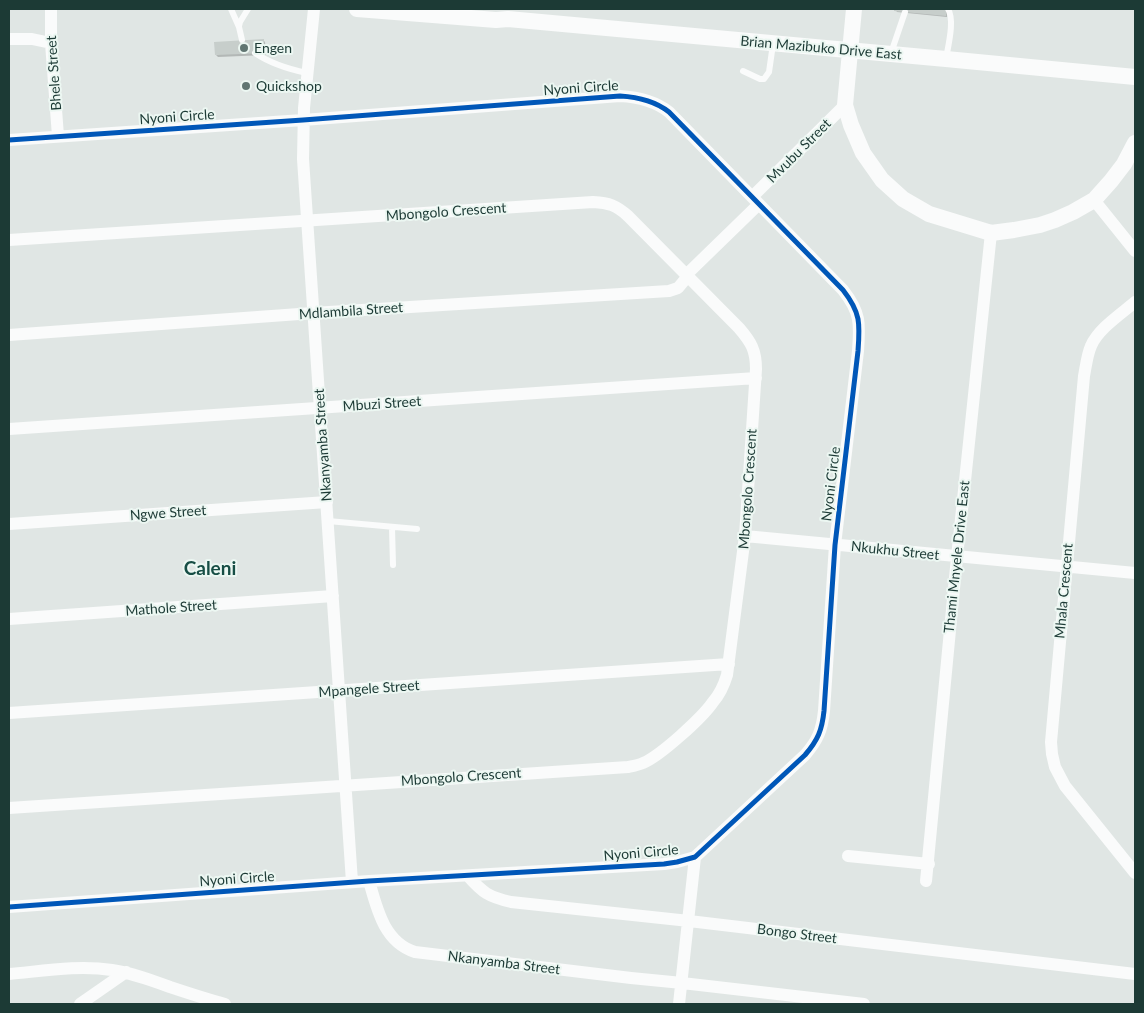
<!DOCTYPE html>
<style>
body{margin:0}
#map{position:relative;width:1144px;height:1013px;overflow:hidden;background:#e0e6e4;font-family:Lato,sans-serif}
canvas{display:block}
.frame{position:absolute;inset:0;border:10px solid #1c3a35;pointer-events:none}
</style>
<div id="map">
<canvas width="1144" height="1013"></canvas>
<div class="frame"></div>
</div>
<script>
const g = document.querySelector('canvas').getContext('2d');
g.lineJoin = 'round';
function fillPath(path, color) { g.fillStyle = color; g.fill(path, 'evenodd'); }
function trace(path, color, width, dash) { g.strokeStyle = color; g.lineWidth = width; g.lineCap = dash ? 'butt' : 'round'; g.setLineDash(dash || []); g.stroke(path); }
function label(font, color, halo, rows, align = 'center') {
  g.font = font + ' Lato,sans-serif'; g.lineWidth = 4; g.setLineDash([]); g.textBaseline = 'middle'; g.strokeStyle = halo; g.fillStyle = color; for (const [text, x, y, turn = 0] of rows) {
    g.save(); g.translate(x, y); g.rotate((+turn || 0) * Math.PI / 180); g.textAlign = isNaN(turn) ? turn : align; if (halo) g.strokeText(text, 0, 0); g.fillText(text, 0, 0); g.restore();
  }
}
const shadow = new Path2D(`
 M895,9h53l-1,8 -50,-5z
 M263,40l2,2 1,13 -48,2 -2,-2z`);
const building = new Path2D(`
 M894,9h53l-1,7 -52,-5z
 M264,39v14l-49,2 -1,-13z`);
const service = new Path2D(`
 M231,9l8,18 3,13
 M239,26l1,-4 8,-13
 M255,53c16,11 33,16 52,20
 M891,53l14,-41
 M946,59c2,-13 9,-39 2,-50
 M743,71l17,8h4l5,-7 4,-28
 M328,521l89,8
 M392,528l1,37`);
const minor = new Path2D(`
 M51,9v34l7,93
 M314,9l-10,99 -1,51 49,723
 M9,39h23l19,4
 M9,140l294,-20 317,-24c18,1 35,5 49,16l174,178c18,23 17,34 15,61l-23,194 -11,166c-2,19 -6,29 -19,44l-110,102 -18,5 -13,2 -295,17 -360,26
 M752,197l93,-92
 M1094,200l41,51
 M9,240l584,-38c16,1 23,3 35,14l111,112c12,14 17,22 17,41l-11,167 -18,139c-3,10 -7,19 -14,27 -11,16 -53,54 -70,61 -4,2 -10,3 -15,4l-619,41
 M686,275l73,-71
 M1135,302c-14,12 -37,27 -44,44 -4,9 -5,20 -7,30l-33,366 1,12 3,13 10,19 70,87
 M9,335l304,-22 356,-22 9,-3 10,-12
 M9,429l747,-51
 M9,524l318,-22
 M745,536l390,37
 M9,619l324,-23
 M9,713l720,-49
 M848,856l81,8
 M468,876c15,17 21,21 43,26l178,19 446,53
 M369,881c8,28 15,61 46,71l216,26 51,5 182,21
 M926,881l31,-324 34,-324
 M9,974c34,-3 69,-9 103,-4 20,3 39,10 58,17 18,6 36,12 55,17
 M80,1004l46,-32
 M679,1004l16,-147`);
const tertiary = new Path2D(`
 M357,9l139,11 12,-1 438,40 189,18
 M854,9l-9,96 6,20 12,28 19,27 21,19 26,15 62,19 23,-3 26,-5 15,-5 18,-8 21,-12 17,-19 13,-17 11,-21`);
const cycleway = new Path2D(`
 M9,140l294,-20 317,-24c18,1 35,5 49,16l174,178c18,23 17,34 15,61l-23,194 -11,166c-2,19 -6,29 -19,44l-110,102 -18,5 -13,2 -295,17 -360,26`);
const markers = [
 [244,48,5,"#617672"],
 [246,86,5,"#617672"]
];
const poiNames = [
 ["Engen",254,48],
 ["Quickshop",256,86]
];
const streetNames = [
 ["Brian Mazibuko Drive East",821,48,5],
 ["Bhele Street",54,73,-94],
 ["Nyoni Circle",581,88,-4],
 ["Nyoni Circle",177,117,-4],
 ["Mvubu Street",799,151,-45],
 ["Mbongolo Crescent",446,212,-4],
 ["Mdlambila Street",351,311,-4],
 ["Mbuzi Street",382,404,-4],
 ["Nkanyamba Street",323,445,-94],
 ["Nyoni Circle",831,484,-83],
 ["Mbongolo Crescent",748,489,-86],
 ["Ngwe Street",168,513,-4],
 ["Nkukhu Street",895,551,6],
 ["Thami Mnyele Drive East",957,557,-84],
 ["Mhala Crescent",1064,591,-85],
 ["Mathole Street",171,608,-4],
 ["Mpangele Street",369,689,-4],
 ["Mbongolo Crescent",461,777,-4],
 ["Nyoni Circle",641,853,-5],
 ["Nyoni Circle",237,879,-4],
 ["Bongo Street",797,934,7],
 ["Nkanyamba Street",504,963,7]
];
const districtNames = [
 ["Caleni",210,569]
];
fillPath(shadow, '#0003');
fillPath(building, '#c7cecb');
trace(service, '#fafbfb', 6);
trace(minor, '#fafbfb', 12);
trace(tertiary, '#fafbfb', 16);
trace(cycleway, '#0057b8', 5);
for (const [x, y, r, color] of markers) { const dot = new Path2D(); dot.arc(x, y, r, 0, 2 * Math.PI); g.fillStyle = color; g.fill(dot); trace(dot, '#ecf7f2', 2); }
label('14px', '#1c3a35', '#ecf7f2', poiNames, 'left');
label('14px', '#1c3a35', '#ecf7f2', streetNames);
label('bold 19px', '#174e45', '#ecf7f2', districtNames);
</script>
